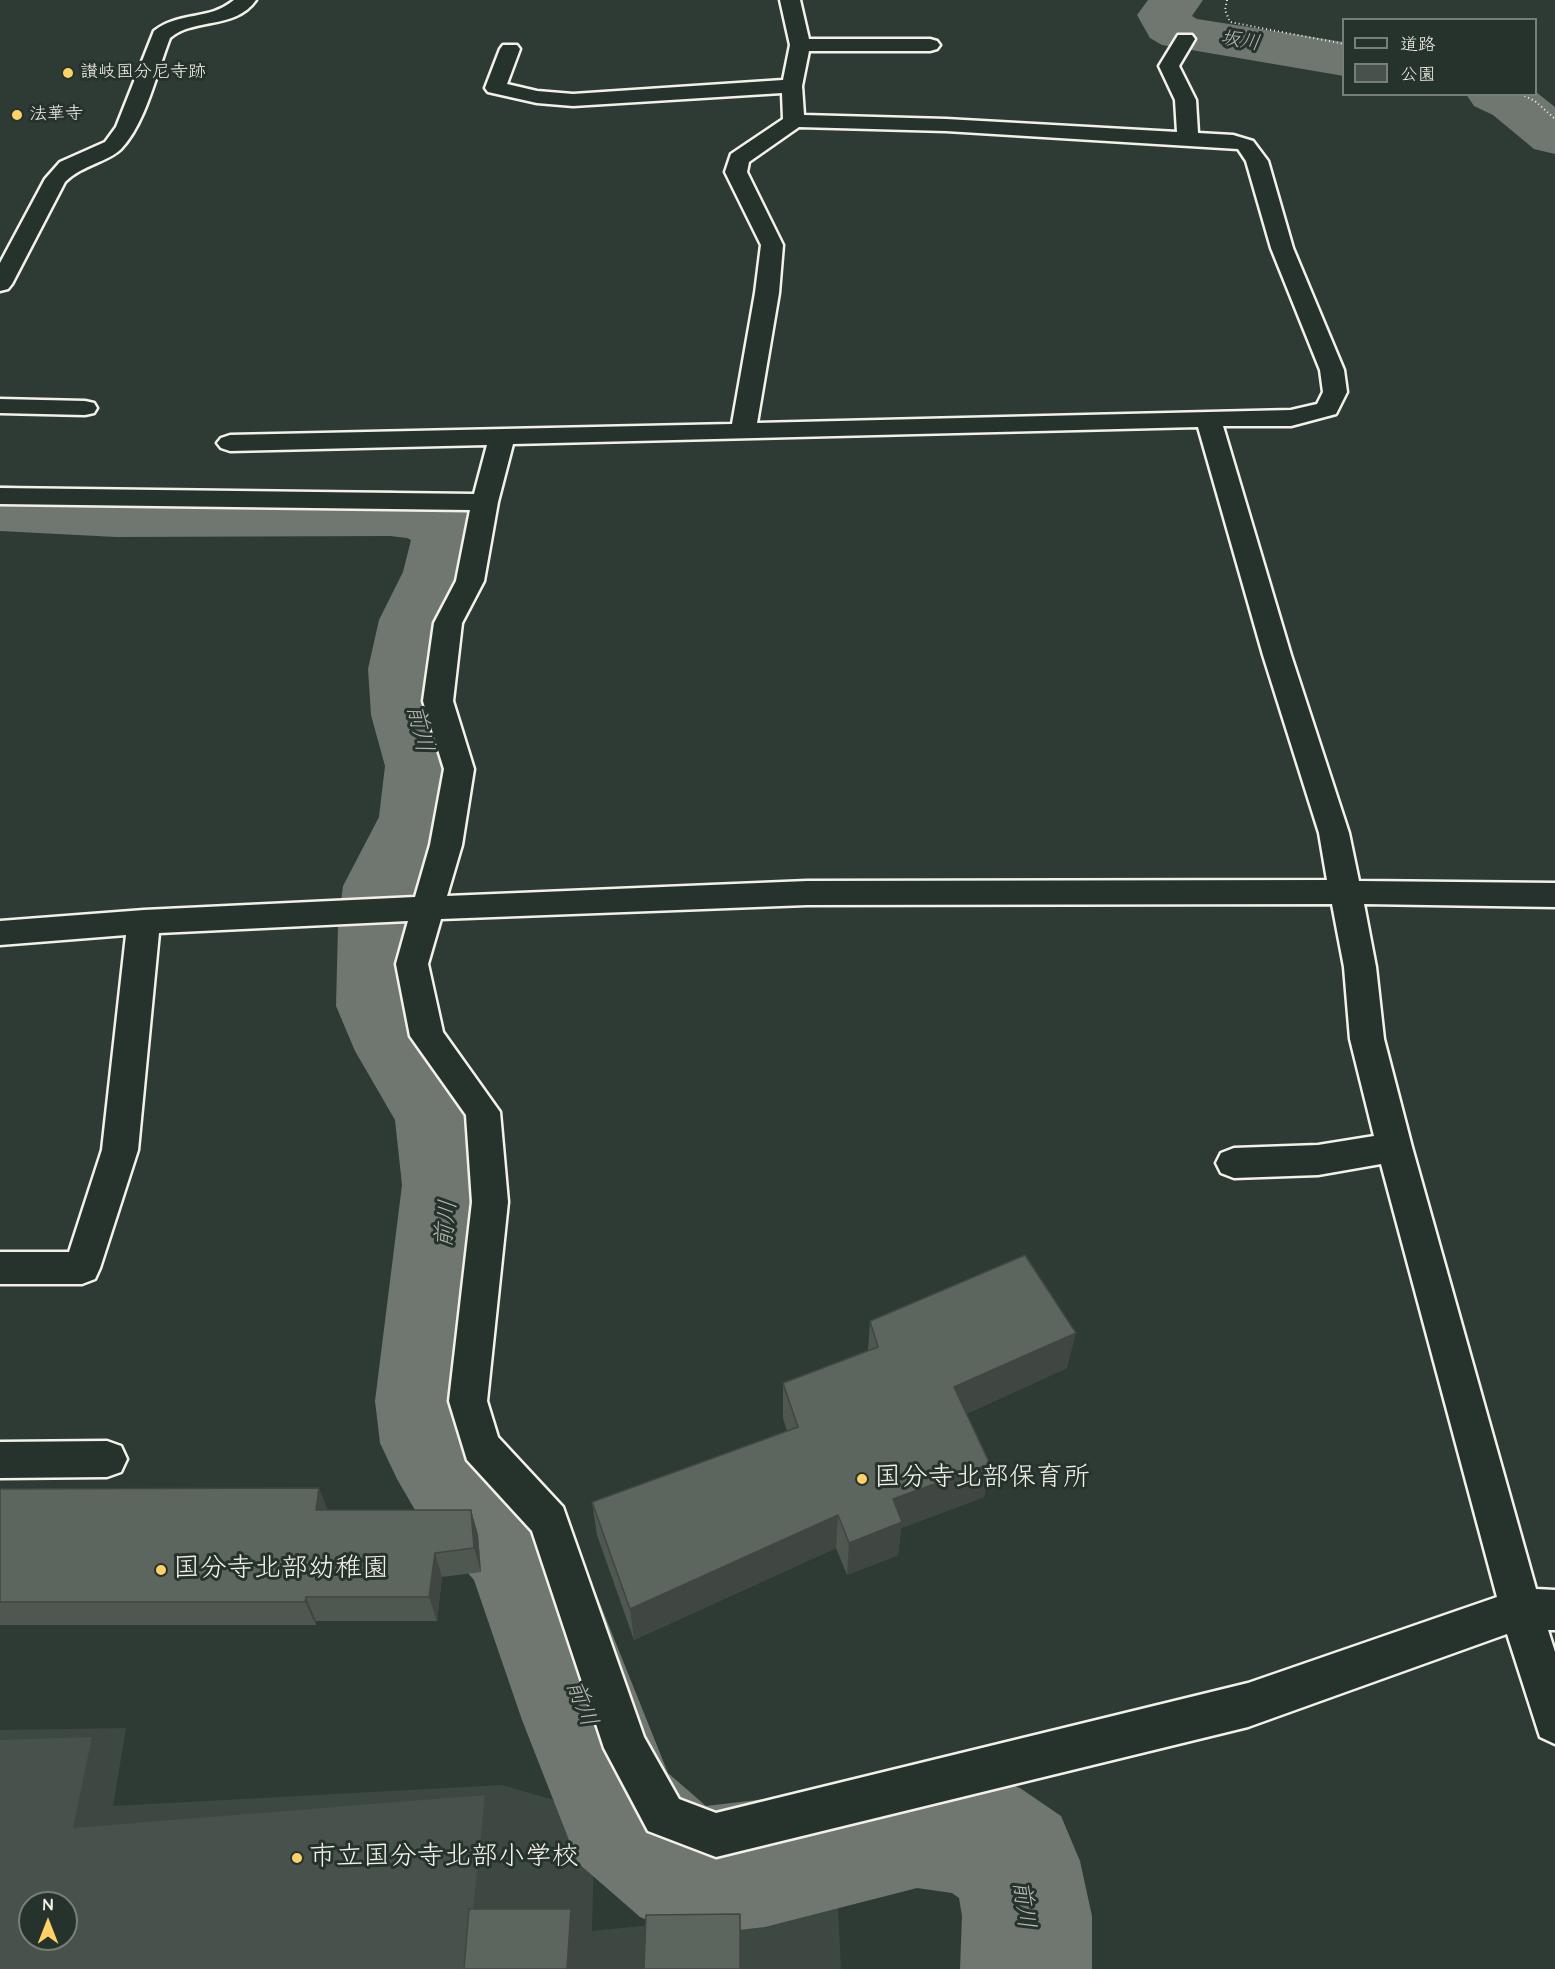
<!DOCTYPE html>
<meta charset="utf-8">
<style>
body{margin:0}
#map{position:relative;width:1555px;height:1969px;overflow:hidden;background:#2e3b34;font-family:"Architects Daughter","Klee One",sans-serif}
canvas{display:block}
.legend{position:absolute;left:1342px;top:18px;width:195px;height:78px;box-sizing:border-box;background:#26332d;border:2px solid #787f78;margin:0;padding:8px 10px;list-style:none;font-size:18px;color:#f4f1e8}
.legend li{display:flex;align-items:center;gap:12px;height:30px}
.legend b{width:30px;border:2px solid #787f78}
.north{position:absolute;left:18px;top:1891px;width:60px;height:60px;box-sizing:border-box;background:#26332d;border:2px solid #787f78;border-radius:50%;rotate:0deg;font-size:16px;font-weight:700;line-height:24px;text-align:center;color:#f4f1e8}
.north::after{content:'';display:block;margin:auto;width:21px;height:27px;background:#ffd166;clip-path:polygon(50% 0,100% 100%,50% 72%,0 100%)}
</style>
<div id="map">
<canvas width="1555" height="1969"></canvas>
<ul class="legend">
<li><b style="height:8px;background:#26332d"></b>道路</li>
<li><b style="height:16px;background:#48524c"></b>公園</li>
</ul>
<div class="north">N</div>
</div>
<script>
const g = document.querySelector('canvas').getContext('2d');
g.lineJoin = 'round';
function fillPath(path, color) { g.fillStyle = color; g.fill(path, 'evenodd'); }
function trace(path, color, width, dash) { g.strokeStyle = color; g.lineWidth = width; g.lineCap = dash ? 'butt' : 'round'; g.setLineDash(dash || []); g.stroke(path); }
function label(font, color, halo, rows, align = 'center') {
  g.font = font + ' "Architects Daughter","Klee One",sans-serif'; g.lineWidth = 6; g.setLineDash([]); g.textBaseline = 'middle'; g.strokeStyle = halo; g.fillStyle = color; for (const [text, x, y, turn = 0] of rows) {
    g.save(); g.translate(x, y); g.rotate((+turn || 0) * Math.PI / 180); g.textAlign = isNaN(turn) ? turn : align; if (halo) g.strokeText(text, 0, 0); g.fillText(text, 0, 0); g.restore();
  }
}
const built = new Path2D(`
 M126,1728l-13,78 389,-21 93,27 -3,119 246,-25 3,63h-841v-239zM30,1903h36v36h-36z`);
const green = new Path2D(`
 M92,1737l-19,91 412,-33 -18,174h-467v-229zM30,1903h36v36h-36z`);
const river = new Path2D(`
 M1148,0h55l-11,16 5,3 147,23v34l-182,-31 -12,-7 -13,-23z
 M1536,92l19,15v47l-21,-5 -41,-34 -19,-9 -8,-12h70z
 M0,485l116,6 274,-1c44,5 71,4 98,44l-9,38 -22,48 -9,49 5,46 16,51 -4,51 -32,69 -5,41 2,79 12,26 37,55 14,28 9,70 -17,216 4,27 10,15 63,66 106,264 38,33 59,-7 152,-37 58,8 45,18 41,28 19,45 12,55v53h-132l2,-53 -3,-18 -7,-5 -35,-5 -152,39 -80,9 -45,-19 -62,-54 -56,-143 -48,-140 -55,-63 -22,-38 -17,-36 -5,-42 27,-216 -7,-65 -40,-69 -19,-45 2,-79 5,-41 36,-69 6,-51 -14,-51 -3,-46 11,-49 24,-48 8,-32 -4,-2 -17,-2 -274,1 -116,-6z`);
const path = new Path2D(`
 M1227,0l-2,10 5,12 114,22
 M1521,94l14,7 20,18`);
const minor = new Path2D(`
 M234,0h22c-21,30 -61,17 -86,38 -13,33 -24,85 -49,111 -13,13 -39,16 -56,33l-53,102 -4,5 -8,2v-28l45,-84 15,-17 45,-20 11,-15 38,-96c25,-20 55,-10 80,-31z
 M780,0h20l9,39h121l7,2 3,4 -3,4 -7,2h-121l-7,35 2,29 142,4 231,13 -2,-32 -16,-34 19,-31h14l3,4 -16,27 17,34 2,33 35,2 20,6 15,20 25,87 51,122 3,22 -11,22 -45,12h-68l68,229 58,178 10,48 196,2v24l-191,-3 12,63 8,72 28,108 124,442 19,1v40h-7l7,22v92l-15,-7 -33,-103 -259,93 -532,130 -68,-26 -44,-83 -72,-217 -65,-71 -18,-59 23,-199 -6,-87 -56,-79 -14,-72 12,-43 -249,12 -21,217 -38,118 -5,11 -13,5h-82v-32h69l33,-102 24,-215 -126,10v-24l144,-11 271,-13 15,-52 14,-76 -21,-68 11,-78 22,-42 14,-71 -470,-6v-16l474,6 13,-49 -257,6 -9,-3 -4,-5 4,-5 9,-3 502,-11 23,-131 6,-48 -36,-73 6,-18 52,-35 -1,-26 -209,13 -36,-3 -49,-11 -3,-4 15,-39 3,-4h14l3,4 -13,35 30,7 36,3 210,-14 7,-35zM799,127l147,4 292,18 8,12 25,87 49,122 3,22 -6,12 -26,6 -534,13 22,-130 4,-48 -36,-73 2,-10zM1198,427l65,228 56,178 8,47 -520,1 -360,15 15,-51 12,-76 -21,-68 9,-78 22,-42 14,-79 15,-58zM1332,904l12,63 6,72 24,97 -56,9 -84,3 -13,5 -5,10 5,10 13,5 84,-3 63,-11 116,433 -249,86 -532,130 -37,-14 -35,-62 -81,-230 -65,-70 -11,-36 21,-199 -8,-90 -57,-80 -15,-68 13,-45 366,-14z
 M0,399l85,2 9,2 3,5 -3,5 -9,2 -85,-2z
 M107,1441l14,5 6,13 -6,13 -14,5 -107,1v-36z`);
const wall = new Path2D(`
 M870,1321l197,47 -101,46 24,50 -6,33 -83,31 -3,27 -51,20 -11,-27 -202,92 -37,-105 -5,-33 195,-71 -4,-13v-35l85,-33z
 M0,1489l328,21h143l7,25 3,37 -39,5 -5,44h-121v4h-316z`);
const shadedWall = new Path2D(`
 M1076,1333l-9,35 -118,54 5,-35z
 M990,1464l-6,33 -83,31 -3,27 -51,20 2,-32 44,-44z
 M319,1488l10,25 -13,-3z
 M471,1510l7,25 3,37 -7,-24z
 M838,1515l-2,33 -202,92 -4,-31z
 M435,1553l7,24 -5,44 -8,-24z
 M306,1597l10,24v4l-11,-23z
 M571,1909l5,19 -2,41h-7z
 M740,1914l1,19v36h-1z`);
const building = new Path2D(`
 M1025,1255l51,78 -122,54 36,77 -97,35 9,23 -53,21 -11,-28 -208,94 -38,-107 206,-75 -15,-44 95,-36 -8,-26z
 M319,1488l-3,22h155l3,38 -39,5 -6,44h-123l-1,5h-305v-113z
 M469,1909h102l-4,60h-103z
 M740,1914v55h-96l2,-54z`);
const markers = [
 [68,73,6,"#ffd166"],
 [17,115,6,"#ffd166"],
 [862,1479,6,"#ffd166"],
 [161,1570,6,"#ffd166"],
 [297,1858,6,"#ffd166"]
];
const farPoinames = [
 ["讃岐国分尼寺跡",80,73],
 ["法華寺",29,115]
];
const farWaternames = [
 ["坂川",1240,42,9]
];
const waterNames = [
 ["前川",418,729,77],
 ["前川",448,1224,-84],
 ["前川",580,1704,69],
 ["前川",1022,1905,83]
];
const nearPoinames = [
 ["国分寺北部保育所",874,1479],
 ["国分寺北部幼稚園",173,1570],
 ["市立国分寺北部小学校",309,1858]
];
fillPath(built, '#3c4841');
fillPath(green, '#48524c');
fillPath(river, '#6f7770');
trace(minor, '#f4f1e8', 5);
trace(path, '#f4f1e8', 2, [1, 3]);
fillPath(minor, '#26332d');
fillPath(wall, '#4f5751');
fillPath(shadedWall, '#404742');
fillPath(building, '#5c655e');
trace(building, '#404742', 1.5);
for (const [x, y, r, color] of markers) { const dot = new Path2D(); dot.arc(x, y, r, 0, 2 * Math.PI); g.fillStyle = color; g.fill(dot); trace(dot, '#26332d', 2); }
label('18px', '#f4f1e8', '#26332d', farPoinames, 'left');
label('italic 20px', '#b8bab2', '#26332d', farWaternames);
label('italic 24px', '#b8bab2', '#26332d', waterNames);
label('27px', '#f4f1e8', '#26332d', nearPoinames, 'left');
</script>
